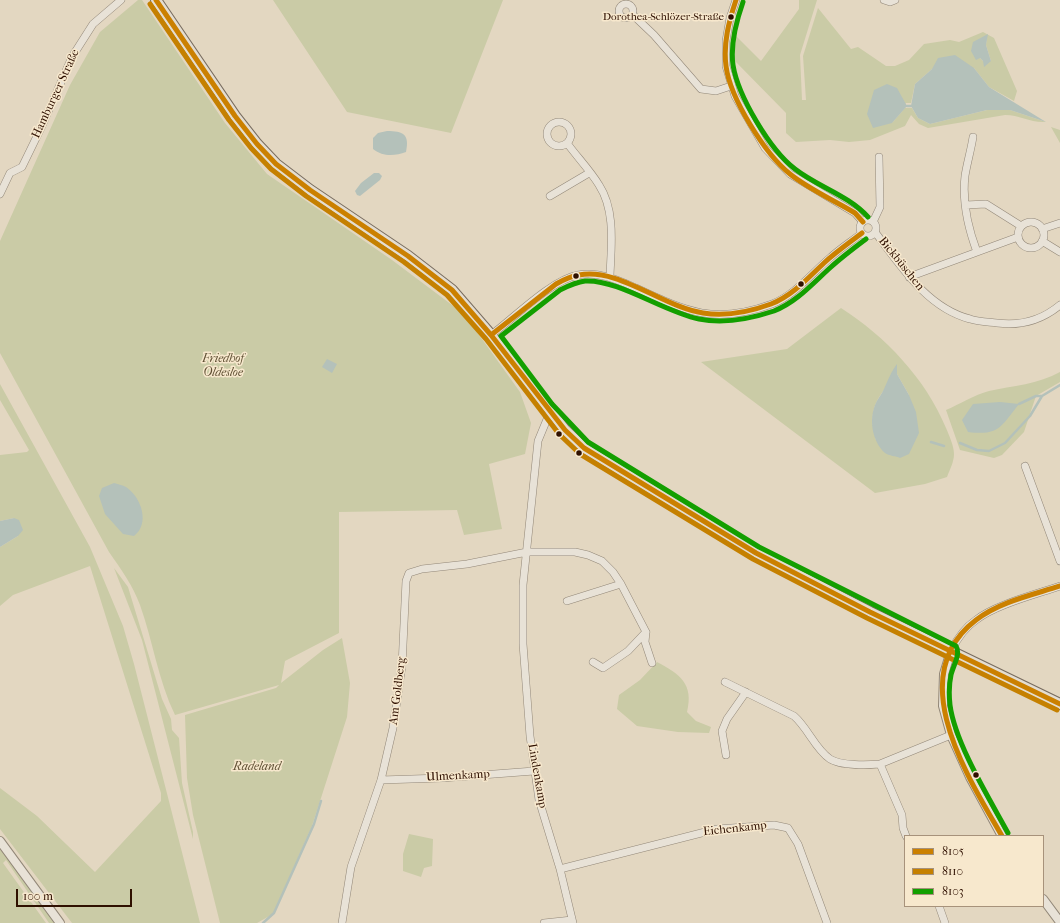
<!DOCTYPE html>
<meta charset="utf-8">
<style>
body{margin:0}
#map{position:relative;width:1060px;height:923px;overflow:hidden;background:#e3d7c1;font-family:"IM FELL French Canon",serif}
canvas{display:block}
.legend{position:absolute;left:904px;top:835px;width:140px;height:72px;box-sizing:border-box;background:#f7e8cd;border:1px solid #a7927b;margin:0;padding:5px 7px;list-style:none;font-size:12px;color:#2f1000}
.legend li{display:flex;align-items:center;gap:8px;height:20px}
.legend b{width:20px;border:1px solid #a7927b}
.scale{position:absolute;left:16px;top:889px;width:116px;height:18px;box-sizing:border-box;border:2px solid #2f1000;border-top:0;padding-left:5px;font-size:12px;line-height:14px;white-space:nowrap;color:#2f1000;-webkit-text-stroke:3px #f7e8cd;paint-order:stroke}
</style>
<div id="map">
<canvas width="1060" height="923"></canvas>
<ul class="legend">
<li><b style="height:5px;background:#cb8000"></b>8105</li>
<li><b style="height:5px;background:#c58000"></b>8110</li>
<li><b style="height:5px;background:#139f00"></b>8103</li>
</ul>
<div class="scale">100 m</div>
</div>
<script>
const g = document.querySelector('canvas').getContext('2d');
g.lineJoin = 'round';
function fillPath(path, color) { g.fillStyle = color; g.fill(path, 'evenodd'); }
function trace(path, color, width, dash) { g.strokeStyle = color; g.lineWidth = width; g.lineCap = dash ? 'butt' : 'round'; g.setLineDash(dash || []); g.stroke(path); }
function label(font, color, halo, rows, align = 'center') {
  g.font = font + ' "IM FELL French Canon",serif'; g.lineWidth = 3; g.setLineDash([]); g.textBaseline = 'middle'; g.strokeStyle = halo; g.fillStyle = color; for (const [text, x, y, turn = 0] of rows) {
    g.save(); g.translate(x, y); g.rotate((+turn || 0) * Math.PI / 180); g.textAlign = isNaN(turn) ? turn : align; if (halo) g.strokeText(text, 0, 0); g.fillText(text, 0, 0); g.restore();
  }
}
const green = new Path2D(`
 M138,0h4l83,123 42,51 125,86 72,54 56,78 11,31 -6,31 -36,10 13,65 -38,6 -7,-25 -118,2v121l-54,28 -4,22 42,-33 19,-12 8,45 -3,34 -35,109 -39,88 -16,9h-37l-27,-108 -6,-37 -2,-63 91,-27 3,-3 -104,30c-17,-35 -22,-74 -35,-110 -7,-19 -19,-36 -31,-53l-109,-199v-112l70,-156 30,-53z
 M273,0h230l-52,133 -104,-21z
 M799,0h18l-17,55 2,45h4l-3,-44 15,-48 33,41 7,-2 28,19h9l14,-6 15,-16 26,-4 9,2 24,-10 11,6 23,53 -3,10 -25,-14 -15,-19 -42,1 -17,15 -4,19h-5l-14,20 13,-15h7l6,10 12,6 57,-14h23l36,12c-16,1 -26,-7 -41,-7l-77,13 -9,-4 -8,-9 -6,11 -35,14 -21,2 -19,-2 -34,2 -10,-9v-20l-53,-54 -1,-27 29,29 38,-52zM987,35l-1,10 5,16h-8l-3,-3z
 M1051,127l9,3v13z
 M841,308c44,28 85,71 105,120 3,7 8,18 8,26 0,8 -4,15 -7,23l-22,7 -50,9 -174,-131 86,-13zM897,374l12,21 -33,45c-9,-32 1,-42 21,-66z
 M1060,372v10l-24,14 -12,36 -22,23 -8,3 -34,-8 -14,-40c14,-6 28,-15 43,-19 23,-5 50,-7 71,-19z
 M0,384l90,163 33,79 11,38 66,259h-128l-72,-94v-41l37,28 58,56 66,-71v-8l-71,-227 -77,29 -13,11v-59l18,-11 -4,-18 -14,3v-66l27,-3 2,-2 -29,-50z
 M114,568l14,19 34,112 9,20 1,11 7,8 3,45 11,49v7l-51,-199z
 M657,662c23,12 37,22 30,50l9,9 15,6 -2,6 -31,-1 -41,-6 -20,-17 2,-14 21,-15z
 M409,834l24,5 -1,27 -8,2 -3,9 -18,-6v-17z
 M0,849l5,6 51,68h-7l-43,-63 -3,3 43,60h-46z`);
const water = new Path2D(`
 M988,34l-2,11 5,16 -7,6 -1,-6 -3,-3 -4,2 -5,-9 2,-9z
 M955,55l19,13 15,19 57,35 -36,-12h-23l-57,14 -12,-6 -7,-12 4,-22 17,-15 6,-11z
 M887,84l10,4 10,18 -15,17 -19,5 -6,-14 7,-24z
 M387,131c16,0 23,3 19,21 -11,4 -23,5 -33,-3v-11l5,-5z
 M374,173h5l3,3 -2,4 -20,16 -3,-1 -2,-4 6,-8z
 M327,359l10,5 -5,9 -10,-6z
 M897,364v10l12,21 7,17 3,21 -10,21 -9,4c-4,-2 -11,-2 -15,-5 -13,-12 -16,-33 -10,-48 2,-6 7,-11 9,-16 4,-9 7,-17 13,-25z
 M1000,402l19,2c-18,22 -19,32 -51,28l-6,-12 11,-16z
 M114,483c3,1 9,2 12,4 16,11 24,37 8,49l-11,-2 -18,-20 -6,-18 3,-8z
 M14,518l5,2 4,10 -5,6 -18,11v-26z`);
const stream = new Path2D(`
 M907,106h4
 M1019,404l17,-8h6
 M931,442l13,4
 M960,443l17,7 12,1 16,-8 25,-27 12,-20 18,-11
 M263,923l11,-10 40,-89 7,-23`);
const minor = new Path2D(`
 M736,0l-6,18 -4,23v25l9,30 30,52 25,26 65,39 8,9
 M884,0l6,2 5,-2
 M619 11a7 7 0 1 1 14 0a7 7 0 1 1-14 0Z
 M633,15l21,20 47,54 15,2 15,-5
 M547 134a12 12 0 1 1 24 0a12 12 0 1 1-24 0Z
 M973,137c-2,13 -6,26 -8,39 -3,26 3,52 12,76
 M567,143c10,14 23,27 32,42 17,26 12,62 11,91
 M0,194l10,-21 12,-6 19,-39 31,-71 21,-33 28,-24
 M550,196l39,-23
 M966,205l20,-1 35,22
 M860 228a8 8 0 1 1 16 0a8 8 0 1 1-16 0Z
 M873,222l7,-15 -1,-50
 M1018 235a13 13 0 1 1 26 0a13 13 0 1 1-26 0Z
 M1042,229l18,-6
 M875,232c25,33 52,76 95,87 9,3 19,3 27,4 23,3 45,-3 63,-18
 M1042,241l18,11
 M909,277l109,-40
 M491,335c23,-17 60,-55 87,-60 20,-4 40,5 58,13 51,24 79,37 136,16 23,-9 40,-31 59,-47 10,-9 21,-16 31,-24
 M550,412l-12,29 -15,144v59l7,92 9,64 21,69 13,54
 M1025,466l35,95
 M567,601l54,-17
 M951,651c6,-12 13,-23 25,-31 18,-15 61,-26 84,-34
 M593,662l10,6 25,-17 18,-19
 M725,682l69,34c14,12 21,33 36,43 11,7 38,6 50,5l71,-29
 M726,755l-4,-24 5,-12 19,-27
 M880,764l22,51 1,13 3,8
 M381,780l61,-2 92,-7
 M560,869l157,-40 57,-4 14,3 10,16 29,79
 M939,906l6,17
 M342,923l9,-56 30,-87 12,-52 9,-62 4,-85 3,-8 13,-4 45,-5 60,-12h48l13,3 14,6 11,11 8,12 25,48 -1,10 7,21
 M544,923l28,-3`);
const tertiary = new Path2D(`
 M951,651l-7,23 -1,32 8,29 19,42 32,59
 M0,841l60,82
 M1043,899l17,23`);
const primary = new Path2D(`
 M156,0l79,116 22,28 19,20 34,26 98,66 44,34 39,45 74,95 19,18 172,105 114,59 190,92`);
const bus1 = new Path2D(`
 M156,0l79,116 22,28 19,20 34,26 98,66 44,34 39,45 74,95 19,18 172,105 114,59 190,92
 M736,0c-7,21 -13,43 -10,66 4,32 39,88 64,108 17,14 45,27 65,39l8,9
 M491,335l65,-51c7,-4 15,-8 23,-9 39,-8 84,32 124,38 23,4 46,-1 68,-9 21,-8 37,-26 53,-41 12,-11 25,-20 38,-30
 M1002,836c-34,-59 -100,-160 -26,-216 23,-18 56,-25 84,-34`);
const bus2 = new Path2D(`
 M150,4l79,116 22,28 20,21 35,27 98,66 43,33 39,44 73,95 21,20 173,105 114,59 190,92`);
const bus3 = new Path2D(`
 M743,2c-7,20 -13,42 -10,63 5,31 37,85 62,104 23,18 53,26 73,48
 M866,239c-12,9 -24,18 -35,28 -18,16 -34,35 -57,44 -24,8 -50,13 -75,8 -35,-7 -81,-40 -114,-38 -9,1 -17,5 -25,9l-59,46 51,68 36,38 171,105 197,99c5,8 -3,20 -5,29 -2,9 -2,21 -1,30 5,38 39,93 58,128`);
const markers = [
 [731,17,3.5,"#2f1000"],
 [576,276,3.5,"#2f1000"],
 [801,284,3.5,"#2f1000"],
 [559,434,3.5,"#2f1000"],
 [579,453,3.5,"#2f1000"],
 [976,775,3.5,"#2f1000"]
];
const busNames = [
 ["Dorothea-Schlözer-Straße",724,17]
];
const streetNames = [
 ["Hamburger Straße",56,94,-65],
 ["Bickbüschen",901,264,51],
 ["Am Goldberg",398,691,-83],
 ["Ulmenkamp",458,776,-3],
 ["Lindenkamp",537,776,80],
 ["Eichenkamp",735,829,-6]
];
const parkNames = [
 ["Friedhof",223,359],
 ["Oldesloe",223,373],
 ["Radeland",257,767]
];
fillPath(green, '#cacba6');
fillPath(water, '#b4c1ba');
trace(stream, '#b4c1ba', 2.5);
trace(minor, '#928778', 8);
trace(tertiary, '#928778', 10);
trace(primary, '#786c5f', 12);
trace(minor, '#e8e2d7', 7);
trace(tertiary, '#e8e2d7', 8);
trace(primary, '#e4ddd0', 10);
trace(bus1, '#cb8000', 5);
trace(bus2, '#c58000', 5);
trace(bus3, '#139f00', 5);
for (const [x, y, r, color] of markers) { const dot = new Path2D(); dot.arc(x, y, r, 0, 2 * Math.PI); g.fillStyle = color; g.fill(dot); trace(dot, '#f7e8cd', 1.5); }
label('11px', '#2f1000', '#f7e8cd', busNames, 'right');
label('12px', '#2f1000', '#f7e8cd', streetNames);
label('italic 12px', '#5e4e32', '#f7e8cd', parkNames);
</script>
